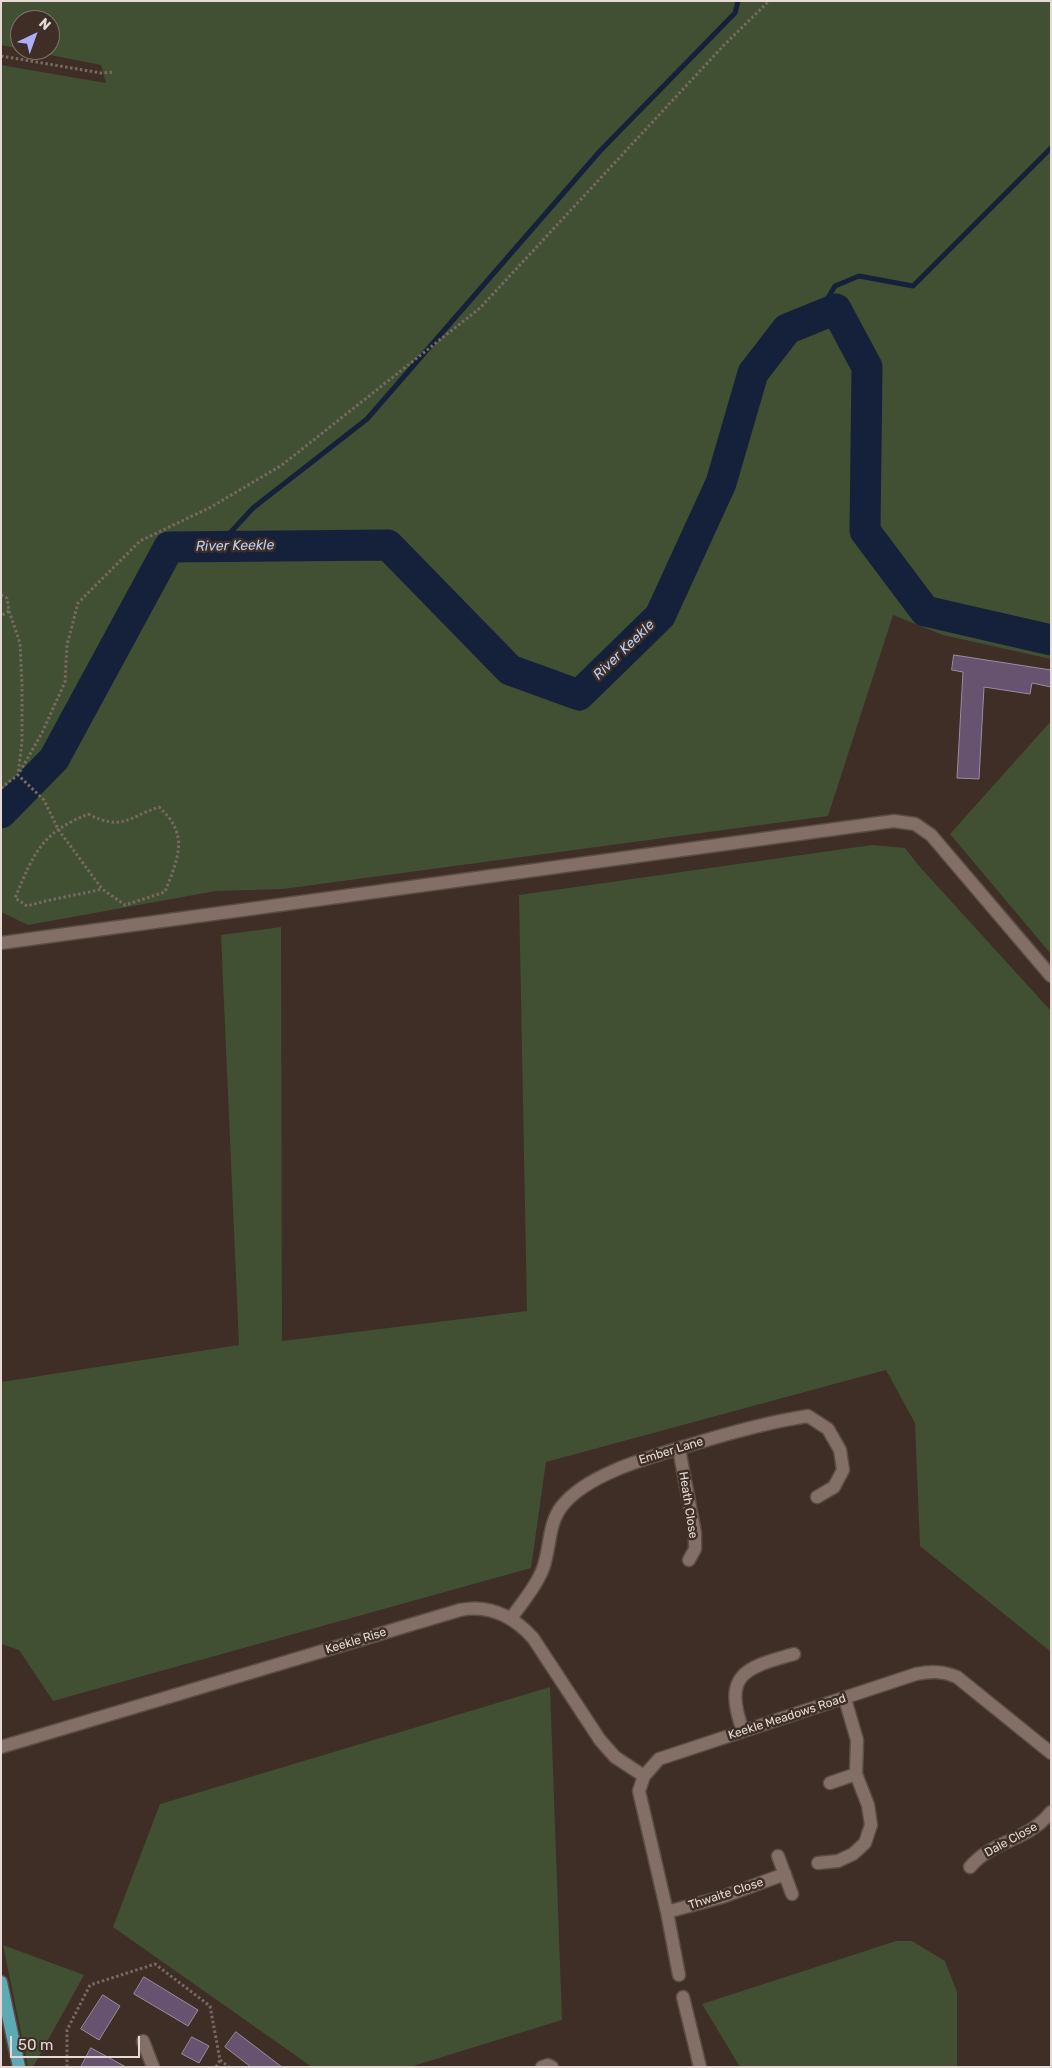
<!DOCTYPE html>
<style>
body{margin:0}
#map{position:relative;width:1052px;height:2068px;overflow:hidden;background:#3e2e25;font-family:Rubik,sans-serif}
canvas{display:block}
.frame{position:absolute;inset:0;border:2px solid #e5dad5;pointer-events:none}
.north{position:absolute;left:10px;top:10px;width:50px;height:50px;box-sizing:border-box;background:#3e2e25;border:1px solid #81736b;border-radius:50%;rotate:42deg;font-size:14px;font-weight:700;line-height:20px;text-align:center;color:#e5dad5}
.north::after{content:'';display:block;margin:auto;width:18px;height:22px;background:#abaffb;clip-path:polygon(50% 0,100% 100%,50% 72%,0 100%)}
.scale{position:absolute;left:10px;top:2036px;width:130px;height:22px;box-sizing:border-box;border:2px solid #e5dad5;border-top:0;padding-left:6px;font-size:15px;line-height:18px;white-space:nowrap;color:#e5dad5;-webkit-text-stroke:4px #3e2e25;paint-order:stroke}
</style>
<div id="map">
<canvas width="1052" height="2068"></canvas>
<div class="frame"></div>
<div class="north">N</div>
<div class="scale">50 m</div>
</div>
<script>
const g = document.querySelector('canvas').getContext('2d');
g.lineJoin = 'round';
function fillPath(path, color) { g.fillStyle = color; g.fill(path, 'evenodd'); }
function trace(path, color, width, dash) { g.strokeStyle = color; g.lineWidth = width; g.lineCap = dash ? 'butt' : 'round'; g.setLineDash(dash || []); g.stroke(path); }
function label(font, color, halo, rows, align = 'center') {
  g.font = font + ' Rubik,sans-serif'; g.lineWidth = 5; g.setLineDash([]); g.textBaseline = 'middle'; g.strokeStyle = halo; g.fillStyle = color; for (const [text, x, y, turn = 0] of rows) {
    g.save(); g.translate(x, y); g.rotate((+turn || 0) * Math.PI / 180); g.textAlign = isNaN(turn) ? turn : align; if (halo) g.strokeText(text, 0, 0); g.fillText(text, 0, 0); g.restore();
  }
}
const green = new Path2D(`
 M1,1h1050v658l-108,-24 -50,-20 -65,201 -545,73 -67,2 -188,34 -27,-13v-847l105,18 -5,-18 -76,-15h25v-30h-30v29l-19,-4z
 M1051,721v233l-101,-120z
 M872,845l33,3 14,18 132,145v641l-131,-106 -5,-123 -29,-53 -340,92 -15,106 -478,133 -34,-51 -18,-6v-262l238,-37 -18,-410 60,-8 1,414 245,-30 -8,-416z
 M550,1687l12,333 -152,47h-98l-199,-140 47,-123z
 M896,1941h16l33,20 12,31v75h-217l-38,-63z
 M3,1945l81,30 -51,92h-5z`);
const stream = new Path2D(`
 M817,316l18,-30 24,-10 54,10 138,-138
 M218,546l35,-38 114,-89 233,-268 135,-138 3,-12`);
const river = new Path2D(`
 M1,813l53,-54 115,-212 219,-2 122,125 69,25 81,-79 61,-133 32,-110 34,-44 49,-20 31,58 -2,164 60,80 126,29`);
const building = new Path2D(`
 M954,655l97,15v17l-19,-4 -2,11 -46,-7 -5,92 -22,-1 6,-106 -11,-2z
 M144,1977l54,33 -10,16 -54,-32z
 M103,1995l17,11 -21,34 -18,-11z
 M236,2032l46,35h-31l-26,-20z
 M192,2037l17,9 -10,17 -17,-9z
 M91,2048l35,19h-45z`);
const path = new Path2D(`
 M1,56l100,17 13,-1
 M1,595l6,3 2,13 -8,5
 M9,611l11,32 2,43v55l-4,34 26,25 14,29 44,60 23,16 40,-13c13,-34 25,-57 -6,-85 -32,11 -37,24 -71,7 -47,19 -54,39 -73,84l12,8c24,-7 50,-11 75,-17
 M1,788l17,-13 24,-42 23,-51 2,-37 11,-42 62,-62 71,-34 71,-42 198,-157 244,-263 45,-44
 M67,2067v-37l23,-45 65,-21 55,42 10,54 9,7
 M216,2067l4,-7`);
const minor = new Path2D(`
 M1,943l893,-122 21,3 16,11 120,141
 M679,1449l16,84v16l-6,11
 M511,1618c11,-15 24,-30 31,-47 9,-21 5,-46 20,-65 26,-33 89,-49 128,-61 39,-12 77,-23 118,-29l20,13 12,21 3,20 -9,17 -17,10
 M743,1731c-20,-56 0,-63 51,-77
 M1,1747l459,-137c30,-6 54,7 73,28l67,102 15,17 29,19
 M830,1783l26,-9
 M778,1856l14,38
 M818,1863l20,-2 15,-7 12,-11 6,-18 -3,-20 -12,-31 1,-34 -12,-41
 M970,1867c24,-28 57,-25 81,-55
 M667,1912l55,-15 63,-23
 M679,1975l-12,-63 -28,-121 5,-15 15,-17 257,-85c15,-3 27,-3 41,3l94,76
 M683,1997l17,70
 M143,2041l10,26
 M542,2067l6,-2 4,2`);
const major = new Path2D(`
 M1,1982l18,85`);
const streetNames = [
 ["Ember Lane",671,1451,-17],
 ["Heath Close",688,1505,81],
 ["Keekle Rise",356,1641,-17],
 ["Keekle Meadows Road",787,1717,-18],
 ["Dale Close",1011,1840,-29],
 ["Thwaite Close",726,1894,-18]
];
const waterNames = [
 ["River Keekle",235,546,-1],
 ["River Keekle",624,650,-44]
];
fillPath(green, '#414f32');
trace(stream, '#15213a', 5);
trace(river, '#15213a', 31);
fillPath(building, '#67526f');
trace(building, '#9a8d9f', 1);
trace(minor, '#5b4d45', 15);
trace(major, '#5b4d45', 15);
trace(path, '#786a63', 3, [2.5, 2.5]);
trace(minor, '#836f65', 12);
trace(major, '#5da9b4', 12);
label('12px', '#e5dad5', '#3e2e25', streetNames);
label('italic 14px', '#bad1fc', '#3e2e25', waterNames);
</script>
